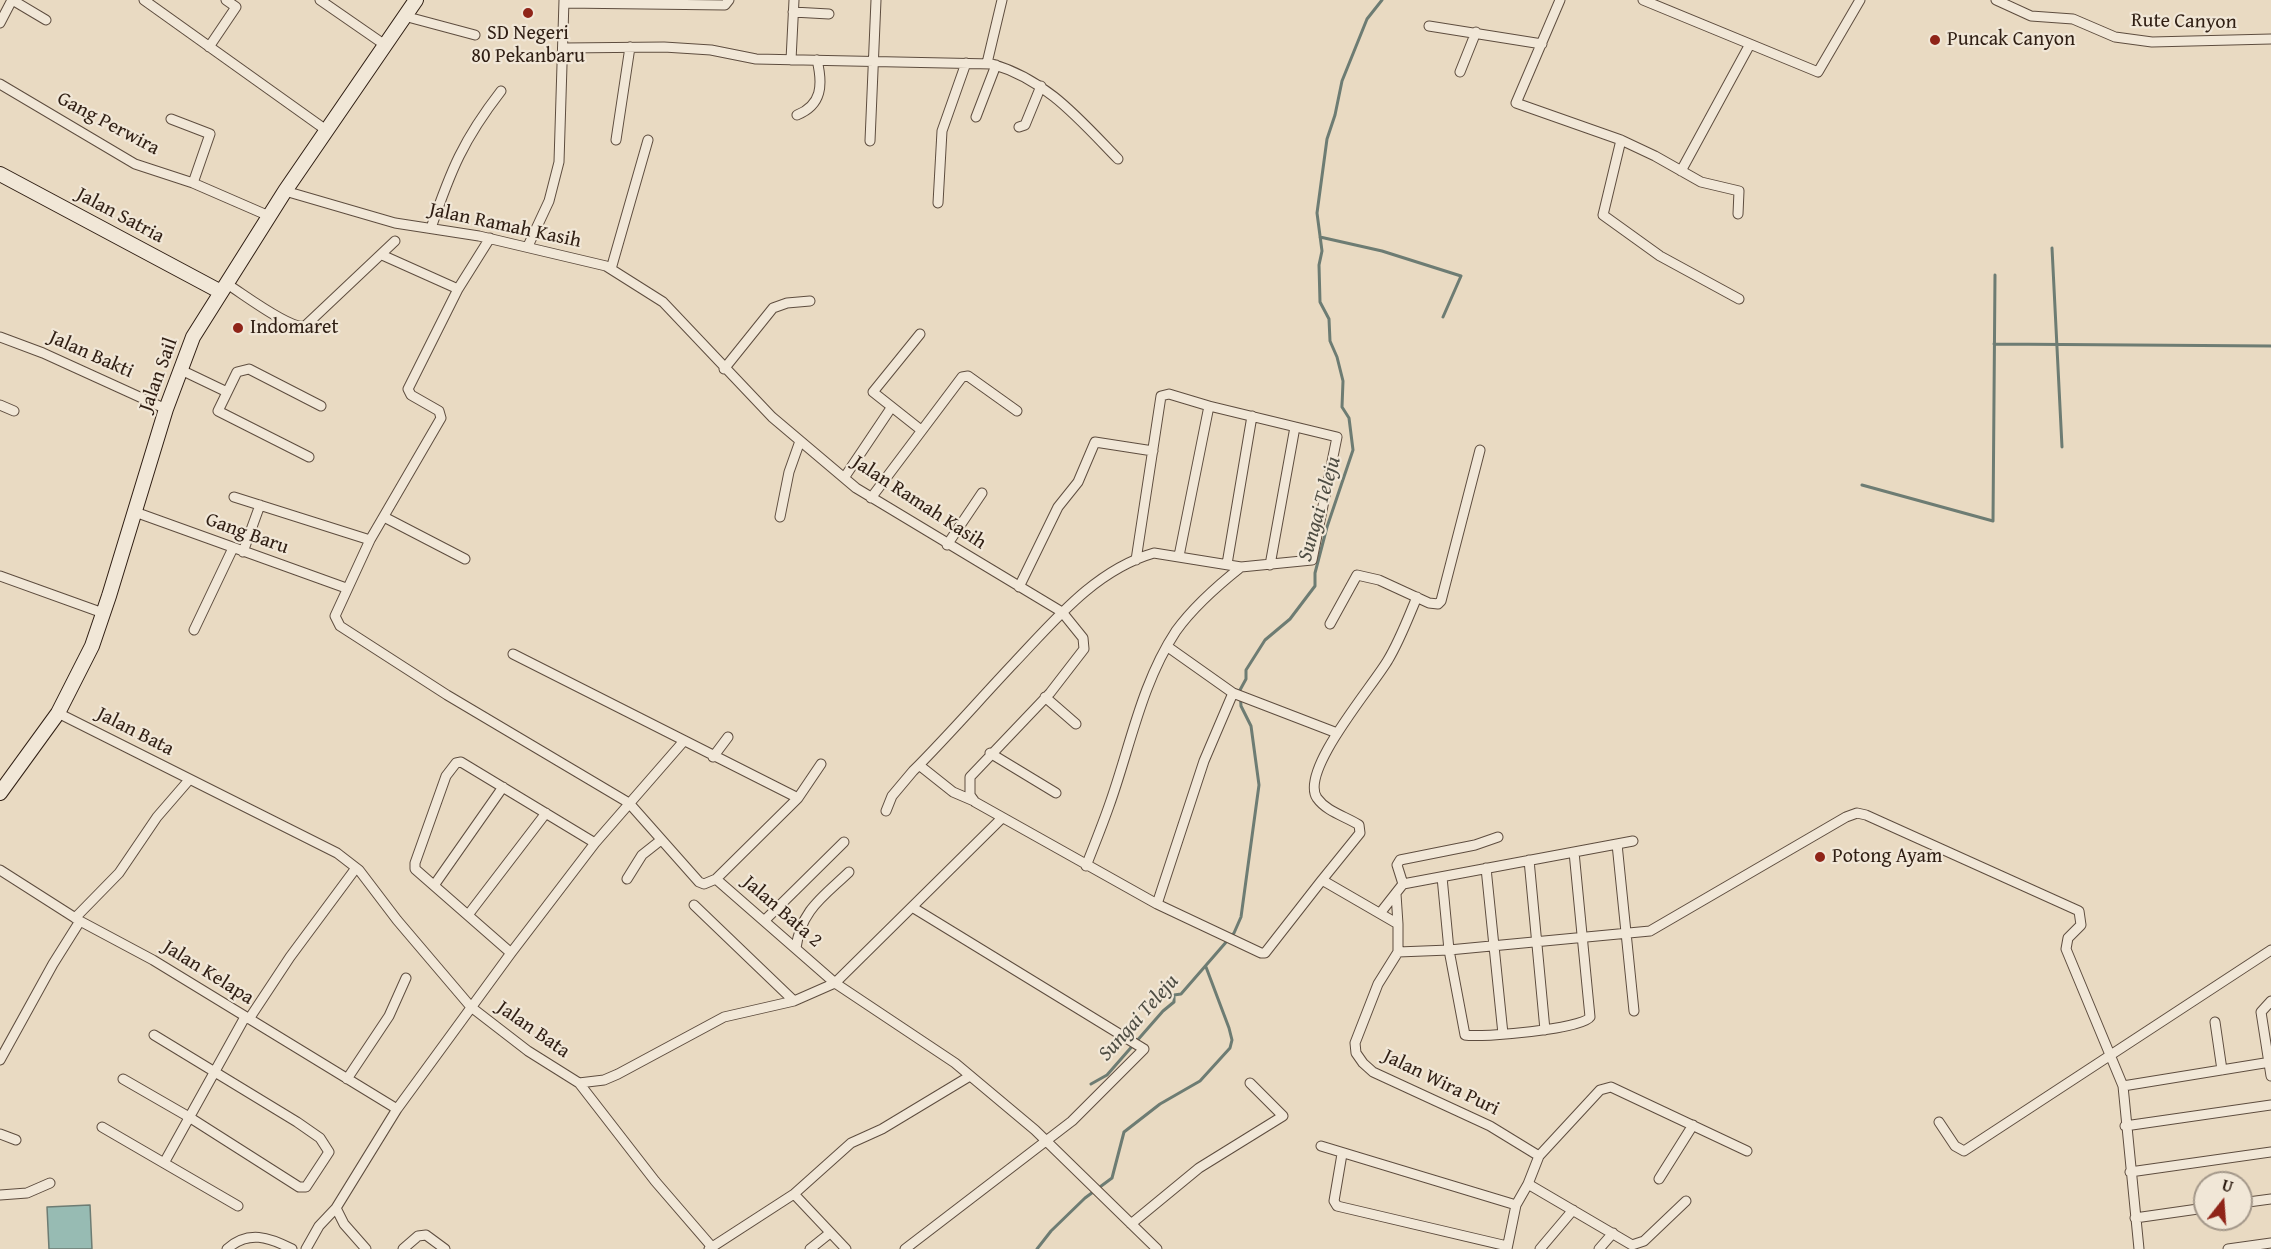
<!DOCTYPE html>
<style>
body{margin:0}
#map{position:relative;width:2271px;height:1249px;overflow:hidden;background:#e9dac2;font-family:"Gentium Book Plus",serif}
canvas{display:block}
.north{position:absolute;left:2193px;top:1171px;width:60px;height:60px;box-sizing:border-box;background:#f1e7d7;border:2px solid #a39789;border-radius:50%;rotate:17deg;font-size:16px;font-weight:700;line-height:24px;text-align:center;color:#2f1e13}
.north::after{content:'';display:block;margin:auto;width:21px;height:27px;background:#8f2418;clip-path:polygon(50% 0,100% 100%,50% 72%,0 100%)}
</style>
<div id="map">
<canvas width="2271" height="1249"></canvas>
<div class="north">U</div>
</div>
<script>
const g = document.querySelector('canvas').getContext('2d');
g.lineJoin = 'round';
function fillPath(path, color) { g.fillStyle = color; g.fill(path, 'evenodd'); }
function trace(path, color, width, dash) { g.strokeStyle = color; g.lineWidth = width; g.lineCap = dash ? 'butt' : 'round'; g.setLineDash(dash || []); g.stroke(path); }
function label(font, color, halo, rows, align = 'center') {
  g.font = font + ' "Gentium Book Plus",serif'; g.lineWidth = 4.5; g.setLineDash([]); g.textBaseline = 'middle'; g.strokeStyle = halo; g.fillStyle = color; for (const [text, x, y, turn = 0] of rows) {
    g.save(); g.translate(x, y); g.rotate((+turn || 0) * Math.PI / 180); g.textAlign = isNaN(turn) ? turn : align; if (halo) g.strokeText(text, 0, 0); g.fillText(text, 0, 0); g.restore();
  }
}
const water = new Path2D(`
 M90,1205l2,44h-43l-2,-42z`);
const stream = new Path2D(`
 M1320,237l62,14 79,25 -18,41
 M2052,248l10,199
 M1994,344l277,2
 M1862,485l131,36 2,-246
 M1091,1084l16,-9 56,-64 11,-9v-7l7,-1 53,-61 7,-16 18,-132 -8,-59 -10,-20 -1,-16 6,-11v-9l19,-30 25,-21 25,-33v-13l12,-46 26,-77 -4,-32 -7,-11 1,-26 -6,-24 -7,-16 -1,-22 -9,-17 -1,-37 3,-14 -5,-38 10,-74 8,-24 7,-34 25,-62 15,-19
 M1037,1249l14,-18 34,-33 27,-20 12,-46 36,-28 40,-23 30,-33 2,-8 -3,-12 -23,-61`);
const street = new Path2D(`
 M144,0l182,130
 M320,0l65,45
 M1560,0l-44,103 105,37 34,16 46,26 38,9 -1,23
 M1643,0l175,72 42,-72
 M1996,0l35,16 42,3 42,18 37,5 119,-3
 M14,1l32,19
 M564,3l161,2 4,-5
 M793,12l36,2
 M404,16l71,19
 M0,23l12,-23
 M1429,26l113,18
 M209,47l27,-40 -10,-7
 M565,48l99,-1 47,3 45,9 236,5c55,16 87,55 126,95
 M791,60l3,-60
 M987,63l15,-63
 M1460,72l16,-40
 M0,84l135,80 58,19 76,33
 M797,115c25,-10 26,-30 20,-55
 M976,117l20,-52
 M171,119l39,15 -17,49
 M1019,127l6,-2 16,-39
 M616,140l14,-93
 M1621,140l-18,75 57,41 79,43
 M870,141l6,-141
 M1681,171l68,-125
 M285,191l110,32 84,13 127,30 57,36 109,115 84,71 206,124 21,26 1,11 -34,44 -80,84v18l5,7 182,102 104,49h4l57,-73 76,44v28l-20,32 -23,59 1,10 7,10 10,9 117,54 49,30 -11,28 -12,21 -9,44
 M938,203l4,-72 24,-68
 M431,228c20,-58 32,-88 70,-137
 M528,246l21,-45 10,-39 5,-162
 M382,255l76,34 -50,100 3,6 28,16 2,7 -71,122 -35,76 5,10 107,69 182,108 70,79 5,2 12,-5 119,104 120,80 80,67 122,119
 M611,269l37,-129
 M227,284c15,9 63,46 78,42l90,-85
 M458,289l32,-51
 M920,334l-47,58 48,38
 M0,337l43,16 123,56
 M179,369l48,23
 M724,369l49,-61 14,-5 23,-2
 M0,405l14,6
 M309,457l-91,-46 19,-39 12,-3 72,37
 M844,478l47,-70
 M234,497l136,43
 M871,498l91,-121 6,-1 49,35
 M135,512l211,76
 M384,517l81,42
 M780,517l9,-45 11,-31
 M947,545l35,-52
 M243,552l17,-47
 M1136,560l25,-164 8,-2 40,12
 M1227,564l25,-148
 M1270,565l25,-138
 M0,576l103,37
 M1019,587l39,-80 20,-25 17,-40 58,9
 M1330,624l27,-49 22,5 50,23 9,1 3,-3 39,-151
 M194,630l39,-82
 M1168,647l65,46 104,40
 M513,654l285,144
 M1045,697l31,27
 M58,713l279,140 22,17 38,50 74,87 57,44 51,32 25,-3 14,-6 106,-57 70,-16 41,-18 167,-165
 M990,753l66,40
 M713,757l15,-20
 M919,765l34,27 21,9
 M886,811l6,-15 21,-25c35,-35 67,-72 101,-108 40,-42 81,-93 140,-110l87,14 71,-7 25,-123 -128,-31 -30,150
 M1617,844l17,167
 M1529,860l16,170
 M1086,866c8,-20 16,-40 23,-60 21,-58 32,-122 67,-175 18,-25 41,-45 65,-64
 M1486,868l17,166
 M0,870l80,51 73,39 244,149
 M1442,877l7,73 16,85c16,3 118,-6 125,-18l-16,-165
 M627,879l15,-24 19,-15
 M716,879l82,-81 23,-34
 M1322,880l38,-47 -1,-8c-14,-9 -32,-13 -42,-27 -18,-27 56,-112 71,-138 12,-20 20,-42 29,-63
 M435,884l68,-97
 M1403,884l-6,-19 3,-5 75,-15 23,-8
 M1396,894l2,30
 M1157,904l47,-143 29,-68
 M694,905l100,96
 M1381,912l22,-28 230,-43
 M468,915l78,-102
 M75,918l44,-45 38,-56 32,-37
 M764,921l80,-79
 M796,948c5,-38 27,-51 53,-76
 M1398,952l51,-2 201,-19 196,-114 11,-4 9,2 213,96 2,14 -13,13 -2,11 57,137 16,163
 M511,953l-96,-84v-6l31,-87 10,-13 5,-1 134,81
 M2271,1001l-10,11 10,64
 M249,1019l41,-62 66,-89
 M2215,1022l7,48
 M0,1060l53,-96 27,-43
 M123,1079l66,38 110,70h7l23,-35 -9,-14 -23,-16 -143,-87
 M347,1079l42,-63 17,-38
 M579,1083l76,98 57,66
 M2123,1086l148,-24
 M1939,1122l16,24 9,5 307,-201
 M2125,1126l146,-21
 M102,1127l136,79
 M0,1134l16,6
 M1321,1146l195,59
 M1342,1154l-8,47 3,5 170,40
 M1539,1156l61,-66 11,-3 136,64
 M164,1163l81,-146
 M2130,1172l141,-20
 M1659,1179l34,-54
 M1528,1184l104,61 12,-4 42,-40
 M794,1194l52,55
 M0,1195l27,-2 23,-10
 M2241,1203l30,-4
 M2135,1218l70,-10
 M1131,1224l68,-56 84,-52 -33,-33
 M227,1249c21,-19 42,-12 65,0
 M306,1249l13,-23 17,-18
 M366,1249l-22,-25 -8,-16 61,-99 114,-156 84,-110 88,-101
 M403,1249l15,-13 8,-1 19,14
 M709,1249l85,-55 57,-51 31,-14 88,-53
 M810,1249l20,-16
 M905,1249l167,-128 72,-72 -232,-142
 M1540,1249l33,-39
 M1599,1249l14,-16
 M2228,1249l43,-6`);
const secondary = new Path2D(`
 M0,174l221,118
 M0,793l58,-80 34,-67 17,-50 57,-187 27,-72 92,-146 131,-191`);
const markers = [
 [528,13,6,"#8f2418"],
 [1935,40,6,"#8f2418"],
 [238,328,6,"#8f2418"],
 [1820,857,6,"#8f2418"]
];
const streetNames = [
 ["Rute Canyon",2184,22,1],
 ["Gang Perwira",108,124,28],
 ["Jalan Satria",120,216,28],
 ["Jalan Ramah Kasih",505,226,12],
 ["Jalan Bakti",91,355,24],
 ["Jalan Sail",159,375,-70],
 ["Jalan Ramah Kasih",919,503,33],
 ["Gang Baru",247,534,20],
 ["Jalan Bata",135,732,27],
 ["Jalan Bata 2",782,912,41],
 ["Jalan Kelapa",208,973,32],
 ["Jalan Bata",533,1030,35],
 ["Jalan Wira Puri",1441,1083,26]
];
const poiNames = [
 ["SD Negeri",528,34,"center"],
 ["80 Pekanbaru",528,57,"center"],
 ["Puncak Canyon",1947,40],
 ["Indomaret",250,328],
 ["Potong Ayam",1832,857]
];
const waterNames = [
 ["Sungai Teleju",1320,509,-74],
 ["Sungai Teleju",1139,1018,-48]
];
fillPath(water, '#97bbb3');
trace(water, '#6d7c73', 1.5);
trace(stream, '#6d7c73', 3);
trace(street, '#5e4d3f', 11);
trace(secondary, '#2f1e13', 16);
trace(street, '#f1e7d7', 9);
trace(secondary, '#f1e7d7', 14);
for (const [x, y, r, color] of markers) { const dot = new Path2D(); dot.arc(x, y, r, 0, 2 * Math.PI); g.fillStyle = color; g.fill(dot); trace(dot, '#f1e7d7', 2); }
label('20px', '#2f1e13', '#f1e7d7', streetNames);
label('20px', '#2f1e13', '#f1e7d7', poiNames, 'left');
label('italic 21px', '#4e4d43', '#f1e7d7', waterNames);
</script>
